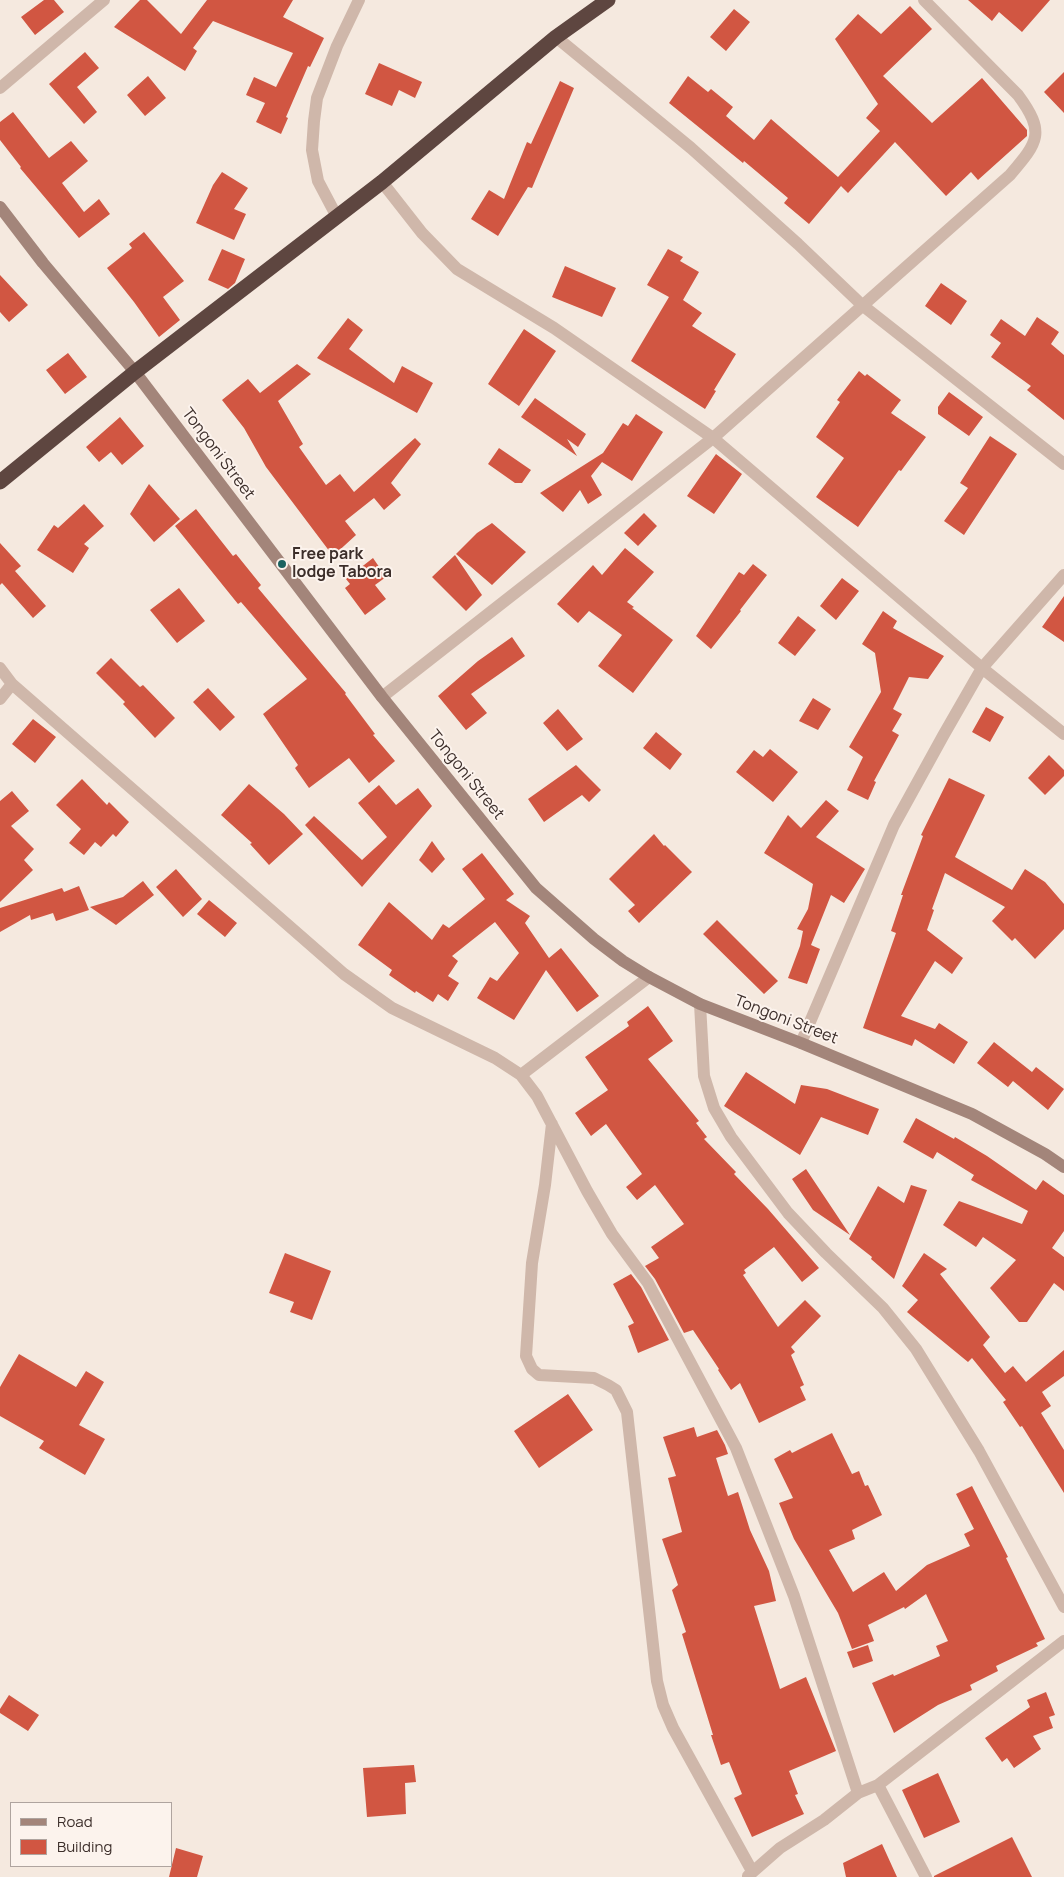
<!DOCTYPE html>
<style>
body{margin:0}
#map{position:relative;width:1064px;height:1877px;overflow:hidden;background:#f5e9df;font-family:Manrope,sans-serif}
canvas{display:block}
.legend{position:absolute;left:10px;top:1802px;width:162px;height:65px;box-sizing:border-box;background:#fcf3ed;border:1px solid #afa49f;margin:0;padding:6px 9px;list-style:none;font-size:15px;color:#3c2e2a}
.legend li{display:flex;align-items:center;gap:10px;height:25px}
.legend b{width:25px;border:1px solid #afa49f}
</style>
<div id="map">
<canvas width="1064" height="1877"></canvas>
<ul class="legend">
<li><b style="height:6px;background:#a3857a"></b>Road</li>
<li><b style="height:14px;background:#d15642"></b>Building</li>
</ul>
</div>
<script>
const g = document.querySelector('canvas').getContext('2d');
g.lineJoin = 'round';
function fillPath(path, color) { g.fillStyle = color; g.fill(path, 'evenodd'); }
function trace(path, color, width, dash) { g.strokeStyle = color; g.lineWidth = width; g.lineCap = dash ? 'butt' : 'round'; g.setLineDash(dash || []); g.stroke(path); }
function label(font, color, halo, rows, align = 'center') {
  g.font = font + ' Manrope,sans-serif'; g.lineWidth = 4; g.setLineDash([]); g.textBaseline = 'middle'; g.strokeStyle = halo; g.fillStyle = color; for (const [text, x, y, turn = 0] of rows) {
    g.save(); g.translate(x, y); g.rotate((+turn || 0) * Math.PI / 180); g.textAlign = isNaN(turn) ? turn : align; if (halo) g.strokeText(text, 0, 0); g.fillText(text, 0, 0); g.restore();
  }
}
const building = new Path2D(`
 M44,0h10l10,12 -29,23 -14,-18z
 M140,0h7l34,34 26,-34h86l-10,17 41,21 -14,29 -2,-1 -22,51 2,1 -7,16 -25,-12 9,-19 -19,-8 8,-18 22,10 17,-34 -80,-32 -20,27 4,3 -12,20 -71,-44z
 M968,0h82l-28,32 -23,-20 -7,9z
 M910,6l22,23 -49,47 49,47 50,-45 45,52v6l-49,44 -7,-8 -25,24 -51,-54 -47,51 -7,-7 -32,38 -25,-21 4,-5 -44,-37 -1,2 -74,-60 19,-27 20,16 3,-3 22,18 -7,9 28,24 17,-21 67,58 42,-46 -14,-13 12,-14 -43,-65 23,-25 23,20z
 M734,9l16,13 -24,29 -16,-14z
 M85,52l14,16 -22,19 20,25 -13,12 -35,-40z
 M379,63l43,19 -7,16 -16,-8 -7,16 -27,-12z
 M1064,72v41l-20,-21z
 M148,76l18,22 -21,18 -18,-21z
 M560,81l14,7 -42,100 -4,-1 -30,49 -27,-17 18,-29 15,9 23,-57 4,2z
 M13,112l36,46 22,-17 17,20 -26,22 22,29 15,-13 11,15 -31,24 -59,-70 1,-1 -21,-27v-18z
 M222,172l26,16 -14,21 12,5 -12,26 -38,-17 17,-38z
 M144,232l40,49 -21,16 17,23 -21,17 -25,-35 -27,-34 25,-20 -3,-4z
 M222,249l23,10 -10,24 -7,6 -20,-9z
 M668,249l15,8 -3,4 19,11 -16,28 19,13 -10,13 44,28 -22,36 2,1 -11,18 -74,-48 38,-64 -22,-12z
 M565,266l51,22 -14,29 -50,-20z
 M0,275l28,30 -19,17 -9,-10z
 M941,283l26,18 -16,24 -26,-19z
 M1037,317l22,15 -8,12 13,11v65l-37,-30 4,-4 -40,-29 10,-14 -11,-8 11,-16 24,17z
 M348,318l15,12 -14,19 45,34 8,-17 31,17 -16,30 -100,-55z
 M524,329l32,22 -37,55 -31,-22z
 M68,353l19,24 -22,17 -19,-24z
 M297,364l14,10 -33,27 25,43 -4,3 27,38 14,-11 14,18 61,-54 6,6 -30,39 10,12 -17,15 -10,-12 -29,23 11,14 -23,21 -67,-89 -22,-39 -22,-28 26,-21 12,14z
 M859,371l6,5 2,-2 34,26 -10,13 35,24 -25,34 -2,-1 -41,57 -42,-30 28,-39 -28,-21 24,-35 -3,-2z
 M949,392l34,25 -14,19 -31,-22v-7z
 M535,398l51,36 -8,13 -11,-8 10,17 -56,-39z
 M636,414l27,18 -31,49 -30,-19 -11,14 11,19 -14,9 -8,-14 -17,22 -23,-19 63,-40 20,-30 5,3z
 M120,417l24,29 -22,19 -11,-13 -12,10 -13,-15z
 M990,436l27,18 -53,81 -20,-14 24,-33 -8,-5z
 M499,448l32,22 -9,13h-7l-27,-19z
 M716,454l26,20 -28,40 -27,-18z
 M149,484l31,35 -26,23 -24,-28z
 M84,504l20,22 -20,18 5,4 -16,25 -36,-23 17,-25 4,3z
 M196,509l37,47 3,-2 25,31 -3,3 88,105 -1,1 30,40 -2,1 22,26 -26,22 -20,-25 -40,30 -14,-20 3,-3 -35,-51 44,-35 -66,-77 -3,2 -63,-78z
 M644,513l13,13 -19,20 -14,-13z
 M492,523l34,29 -34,33 -36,-31 21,-21z
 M0,543l21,23 -6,5 31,35 -13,12 -31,-35 -2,2z
 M625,548l29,24 -27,30 7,5 -2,1 41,32 -40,53 -35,-27 24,-31 -33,-24 -11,12 -21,-19 36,-39 9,10z
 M455,555l27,40 -16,16 -34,-34z
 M373,558l13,19 -11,8 11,14 -21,16 -20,-27 5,-4 -4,-5z
 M753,564l14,11 -27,35 1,1 -30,38 -15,-13 43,-64 5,3z
 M842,578l17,13 -23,29 -16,-14z
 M179,588l26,33 -28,22 -27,-33z
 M1064,596v46l-22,-15z
 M883,611l14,10 -4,7 51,28 -16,23 -19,-2 -16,32 9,5 -10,17 7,4 -25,46 2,1 -8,18 -21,-10 16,-33 -14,-10 32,-55 -6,-39 -13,-9z
 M798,616l18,14 -21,26 -17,-13z
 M512,637l13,19 -54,38 16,19 -21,17 -28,-34 40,-35z
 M111,658l29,29 3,-2 32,33 -20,20 -32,-34 2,-2 -29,-29z
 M208,688l27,29 -15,14 -27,-29z
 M813,698l18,11 -13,21 -19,-9z
 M986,707l18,10 -14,25 -18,-10z
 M558,709l25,30 -16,12 -24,-28z
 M33,719l23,18 -21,26 -23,-19z
 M656,732l26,22 -12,16 -27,-22z
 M770,749l28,23 -25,30 -37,-30 18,-22 9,7z
 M1049,755l15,15v6l-19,19 -17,-17z
 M576,765l25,25 -12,12 -7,-7 -38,27 -16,-23z
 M949,778l36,17 -30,62 57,33 13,-21 20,13 19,22v25l-29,30 -20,-21 -3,3 -20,-20 13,-14 -60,-34 -13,36 2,1 -7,20 36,28 -11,16 -17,-13 -34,55 34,13 4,-6 29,19 -14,22 -39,-25 -3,7 -49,-18 33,-95 -5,-2 12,-36h-2l22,-59 -2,-1z
 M82,779l25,26 2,-3 20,20 -13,15 -3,-3 -12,13 -6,-5 -11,13 -15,-12 12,-14 -25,-24z
 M249,784l35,30 19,20 -34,31 -19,-21 2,-1 -31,-28z
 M379,785l17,20 22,-17 14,18 -70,81 -57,-62 9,-9 48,44 25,-23 -29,-34z
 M12,791l17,20 -18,15 23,23 -10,11 9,10 -33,32v-101z
 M826,800l13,11 -23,26 49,32 -21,34 -13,-8 -20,50 9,4 -13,35 -19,-6 12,-32 3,-15 -6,-2 11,-20 5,-25 -49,-31 24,-38 13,13z
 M654,834l10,12 1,-1 27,27 -53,51 -11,-12 7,-6 -26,-26z
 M432,841l13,18 -13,14 -13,-13z
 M482,853l32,41 -8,6 24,16 -5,7 24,35 12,-10 38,48 -22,16 -31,-42 -32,50 -37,-22 13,-21 7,4 22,-28 -24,-31 -43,34 6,5 -10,15 11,7 -11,18 -10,-7 -5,8 -17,-11 -1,2 -26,-18 3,-5 -34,-25 31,-43 43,38 11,-16 6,4 36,-29 -23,-30z
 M176,869l26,30 -19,18 -27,-30z
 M143,881l11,14 -38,30 -26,-18 33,-10z
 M79,886l10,24 -33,11 -3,-8 -22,7 -1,-5 -30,17v-24l62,-20 2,4z
 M209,900l28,23 -12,14 -28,-23z
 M717,920l61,61 -14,13 -61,-60z
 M648,1006l25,35 -25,18 51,62 -3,2 11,14 -3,2 32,33 -2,2 34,35 51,59 -17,14 -28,-35 -30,23 2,3 -3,2 35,52 27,-27 16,16 -30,31 4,5 -4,3 13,30 -4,2 6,13 -47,23 -19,-40 -9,7 -13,-20 1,-1 -26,-39 -9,3 -29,-54 -10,-13 14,-8 -8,-11 33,-23 -29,-39 -18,15 -11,-13 16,-13 -36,-50 -15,12 -16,-23 33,-23 -23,-33 44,-31 -2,-4z
 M994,1042l38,30 4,-5 28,22 -16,21 -35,-29 -5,6 -31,-24z
 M746,1072l49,32 6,-19 26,4 52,20 -11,26 -47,-18 -21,38 -76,-49z
 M916,1118l38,21 1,-2 32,19 49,34 7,-10 21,15v36l-12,17 12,9v34l-10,-8 -27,39h-8l-29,-34 26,-28 -33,-23 -7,10 -33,-22 16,-24 63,23 6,-13 -57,-31 3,-5 -37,-23 -4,7 -30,-17z
 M806,1169l44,66 -37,-25 -21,-31z
 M911,1185l16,5 -33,89 -23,-20 1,-2 -23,-18 29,-53 26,17z
 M285,1253l46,18 -19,49 -22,-8 4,-10 -25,-9z
 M924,1253l23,16 -7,5 50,63 -7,8 22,28 8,-7 13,16 38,-32v26l-22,16 9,14 -10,7 23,37v43l-42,-67 -2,1 -17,-25 3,-2 -34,-42 -4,4 -61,-50 11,-12 -16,-14z
 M631,1274l10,13 28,53 -31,13 -10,-27 6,-3 -21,-39z
 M19,1354l57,33 10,-16 18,11 -25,43 26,14 -20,36 -46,-27 5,-7 -44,-25v-29z
 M568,1394l25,36 -54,38 -25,-37z
 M694,1427l3,10 20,-7 8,15 3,9 -12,4 12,38 10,-4 12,38 19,41 7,30 -22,5 26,83 26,-12 30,74 -47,20 9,23 -3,1 9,19 -52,23 -18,-39 8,-4 -13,-32 -8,3 -10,-30h2l-31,-101 4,-2 -14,-42 6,-5 -16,-46 20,-7 -14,-54 8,-2 -13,-39z
 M832,1433l20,41 7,-3 6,15 3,-1 14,30 -30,15 3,9 -26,11 24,42 31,-20 12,19 31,-26 43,-19 -6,-12 10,-5 -18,-35 16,-8 36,71 -2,1 39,81 -9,4 2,3 -42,20 2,5 -28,14 2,5 -34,15 -44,28 -22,-50 21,-9 1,2 46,-20 -4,-10 12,-5 -22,-47 -21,15 -1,-2 -36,18 6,16 -22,8 -14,-36 -44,-74 -15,-36 14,-5 -19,-39 16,-9 2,3z
 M868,1645l5,16 -20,7 -6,-16z
 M1046,1692l9,23 -6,2 4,11 -20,8 8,13 -27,19 -7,-10 -5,4 -17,-24 45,-31 -3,-7z
 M9,1695l30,20 -11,16 -28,-18v-4z
 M414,1765l2,17 -11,1 1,31 -39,3 -4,-49z
 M938,1773l22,49 -36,16 -22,-48z
 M1012,1837l20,40h-98v-1z
 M882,1844l15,33h-51l-3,-14z
 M176,1848l27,8 -6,21h-28z`);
const street = new Path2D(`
 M556,37l135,111 107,96 64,61 202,159
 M0,88l104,-88
 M382,182l40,51 35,36 97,59 159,110 269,230 82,66
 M337,217l-19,-36 -6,-31 2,-29 3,-23 20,-52 22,-46
 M0,668l12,16 332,290 48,34 103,50 26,17 16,21 50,95 25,43 36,49 88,165 58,148 64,197
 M382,697l331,-259 297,-263c28,-33 36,-42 8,-80l-94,-95
 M0,699l12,-15
 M700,1004l4,72 10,32 17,29 57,76 38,40 57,55 33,41 63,102 85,156
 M801,1043l93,-218 49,-89 39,-68 82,-93
 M521,1075l128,-98
 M552,1124l-7,61 -13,78 -6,93 6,13 7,6 55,3 14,7 8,5 11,22 30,269 6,24 10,23 79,143
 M878,1785l48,92
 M748,1876l32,-28 44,-28 34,-27 20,-8 186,-144`);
const secondary = new Path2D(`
 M0,207l43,56 92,109 247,325 154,191 58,51 29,22 26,16 51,27 101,39 171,71 73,40 19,13`);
const highway = new Path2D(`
 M0,482l135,-110 247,-190 174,-145 52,-37`);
const markers = [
 [282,564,5,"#1b6260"]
];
const streetNames = [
 ["Tongoni Street",218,454,53],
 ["Tongoni Street",466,775,51],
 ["Tongoni Street",786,1020,21]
];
const poiNames = [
 ["Free park",292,555],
 ["lodge Tabora",292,573]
];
fillPath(building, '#d15642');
trace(street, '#cfb7aa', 12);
trace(secondary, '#a3857a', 12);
trace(highway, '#5e4640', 15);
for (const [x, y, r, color] of markers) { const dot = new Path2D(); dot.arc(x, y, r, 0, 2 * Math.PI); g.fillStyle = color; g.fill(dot); trace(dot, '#fcf3ed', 2); }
label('16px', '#3c2e2a', '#fcf3ed', streetNames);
label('bold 16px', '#3c2e2a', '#fcf3ed', poiNames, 'left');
</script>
